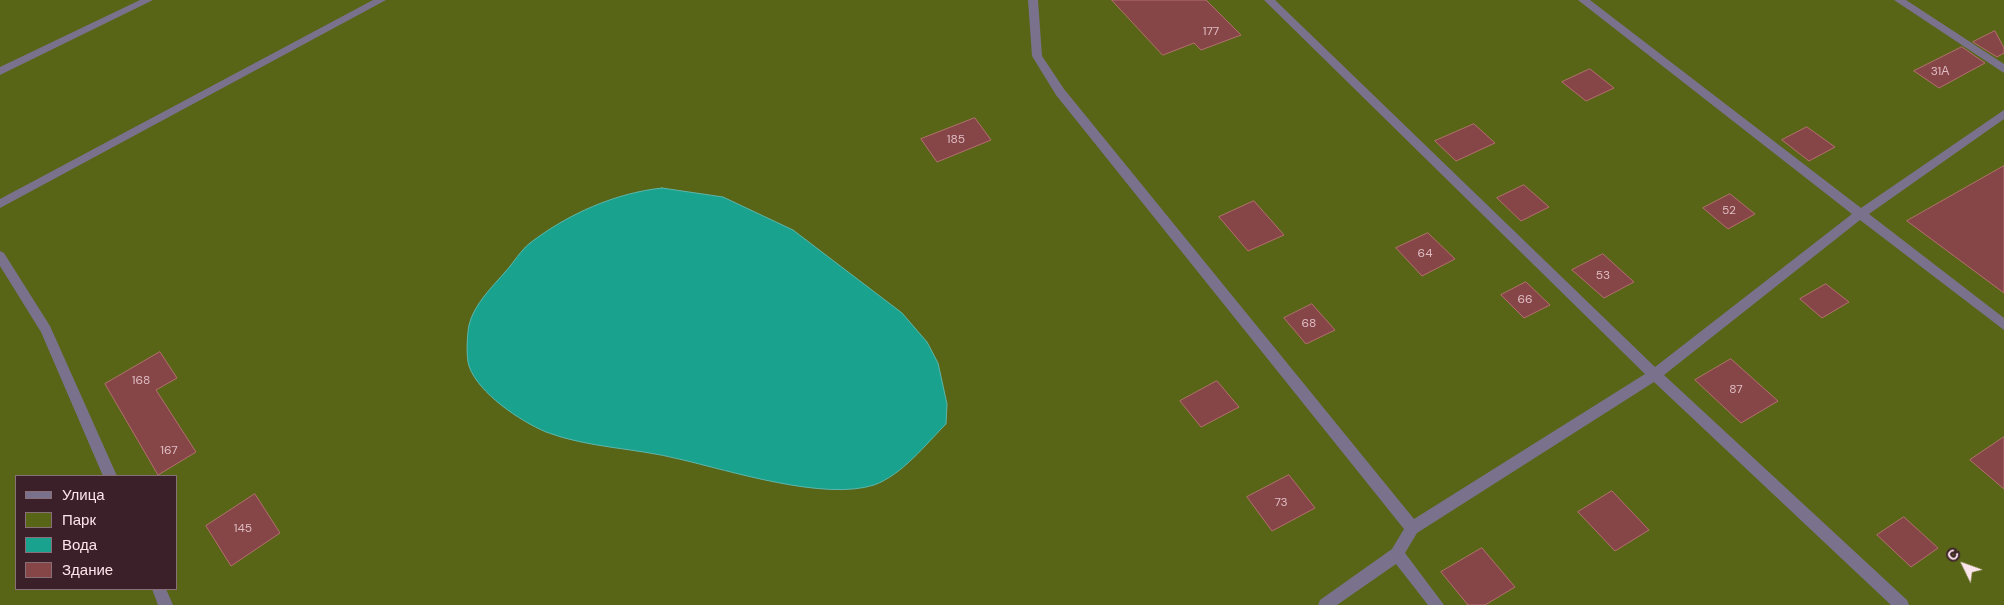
<!DOCTYPE html>
<meta charset="utf-8">
<style>
body{margin:0}
#map{position:relative;width:2004px;height:605px;overflow:hidden;background:#672c42;font-family:"DM Sans",sans-serif}
canvas{display:block}
.legend{position:absolute;left:15px;top:475px;width:162px;height:115px;box-sizing:border-box;background:#3b2029;border:1px solid #896f77;margin:0;padding:6px 9px;list-style:none;font-size:15px;color:#fde5ec}
.legend li{display:flex;align-items:center;gap:10px;height:25px}
.legend b{width:25px;border:1px solid #896f77}
.north{position:absolute;left:1939px;top:540px;width:50px;height:50px;-webkit-text-stroke:4px #3b2029;paint-order:stroke;rotate:312deg;font-size:14px;font-weight:700;line-height:20px;text-align:center;color:#fde5ec}
.north::after{content:'';display:block;margin:auto;width:18px;height:22px;background:#fde5ec;clip-path:polygon(50% 0,100% 100%,50% 72%,0 100%)}
</style>
<div id="map">
<canvas width="2004" height="605"></canvas>
<ul class="legend">
<li><b style="height:6px;background:#7a728c"></b>Улица</li>
<li><b style="height:14px;background:#586517"></b>Парк</li>
<li><b style="height:14px;background:#19a28e"></b>Вода</li>
<li><b style="height:14px;background:#864547"></b>Здание</li>
</ul>
<div class="north">С</div>
</div>
<script>
const g = document.querySelector('canvas').getContext('2d');
g.lineJoin = 'round';
function fillPath(path, color) { g.fillStyle = color; g.fill(path, 'evenodd'); }
function trace(path, color, width, dash) { g.strokeStyle = color; g.lineWidth = width; g.lineCap = dash ? 'butt' : 'round'; g.setLineDash(dash || []); g.stroke(path); }
function label(font, color, halo, rows, align = 'center') {
  g.font = font + ' "DM Sans",sans-serif'; g.lineWidth = 4; g.setLineDash([]); g.textBaseline = 'middle'; g.strokeStyle = halo; g.fillStyle = color; for (const [text, x, y, turn = 0] of rows) {
    g.save(); g.translate(x, y); g.rotate((+turn || 0) * Math.PI / 180); g.textAlign = isNaN(turn) ? turn : align; if (halo) g.strokeText(text, 0, 0); g.fillText(text, 0, 0); g.restore();
  }
}
const green = new Path2D(`
 M0,0h2004v605h-2004zM16,476h160v113h-160z`);
const water = new Path2D(`
 M662,188l61,9 70,33 109,83 25,29 11,21 9,41 -1,20c-20,20 -44,51 -72,61 -50,16 -143,-14 -195,-26 -43,-11 -91,-11 -133,-27 -26,-11 -68,-39 -77,-66 -3,-9 -2,-31 0,-41 5,-21 24,-39 37,-54 8,-9 15,-21 24,-28 38,-29 85,-50 132,-55z`);
const building = new Path2D(`
 M1112,0h94l35,35 -40,15 -7,-7 -31,12z
 M1995,31l9,17v5l-7,4 -24,-15z
 M1962,47l23,16 -46,25 -25,-17z
 M1590,69l24,19 -28,13 -24,-19z
 M975,118l16,22 -54,22 -16,-23z
 M1474,124l21,19 -39,18 -21,-20z
 M1807,127l28,20 -26,14 -27,-21z
 M2004,166v127l-97,-72z
 M1524,185l25,22 -28,14 -24,-23z
 M1730,194l25,20 -27,15 -25,-21z
 M1254,201l30,34 -36,16 -29,-34z
 M1428,233l27,26 -33,17 -26,-28z
 M1603,254l31,28 -30,16 -32,-28z
 M1526,282l24,23 -26,13 -23,-23z
 M1826,284l23,18 -27,16 -22,-19z
 M1312,304l23,26 -29,14 -22,-26z
 M160,352l17,26 -21,12 40,62 -38,23 -53,-91z
 M1731,359l47,42 -37,22 -46,-43z
 M1217,381l22,26 -38,20 -21,-26z
 M2004,437v52l-34,-29z
 M1289,475l26,33 -43,23 -25,-34z
 M1612,491l37,39 -34,21 -37,-39z
 M255,494l25,39 -49,33 -25,-40z
 M1904,517l34,31 -27,19 -34,-32z
 M1482,548l33,39 -30,18h-17l-27,-33z`);
const minor = new Path2D(`
 M140,0h13l-153,75v-8z
 M373,0h13l-386,208v-9z
 M1028,0h10l4,56 22,33 350,430 231,-145 -381,-374h11l380,367 197,-153 -274,-214h12l271,208 143,-98v9l-135,95 135,104v12l-144,-110 -196,155 243,225 2,5h-18l-237,-223 -237,151 -12,20 39,52h-16l-32,-41 -59,41h-19l2,-5 72,-51 12,-20 -348,-434 -24,-39z
 M1894,0h12l98,64v9z
 M0,251l4,2 46,73 67,150h-14l-62,-144 -41,-66z
 M152,589h14l7,16h-15z`);
const numberNames = [
 ["177",1211,32],
 ["31А",1940,72],
 ["185",956,140],
 ["52",1729,211],
 ["64",1425,254],
 ["53",1603,276],
 ["66",1525,300],
 ["68",1309,324],
 ["168",141,381],
 ["87",1736,390],
 ["167",169,451],
 ["73",1281,503],
 ["145",243,529]
];
fillPath(green, '#586517');
fillPath(water, '#19a28e');
trace(water, '#5db6aa', 1);
fillPath(building, '#864547');
trace(building, '#b46e6f', 1);
fillPath(minor, '#7a728c');
label('12px', '#dfbdc3', null, numberNames);
</script>
